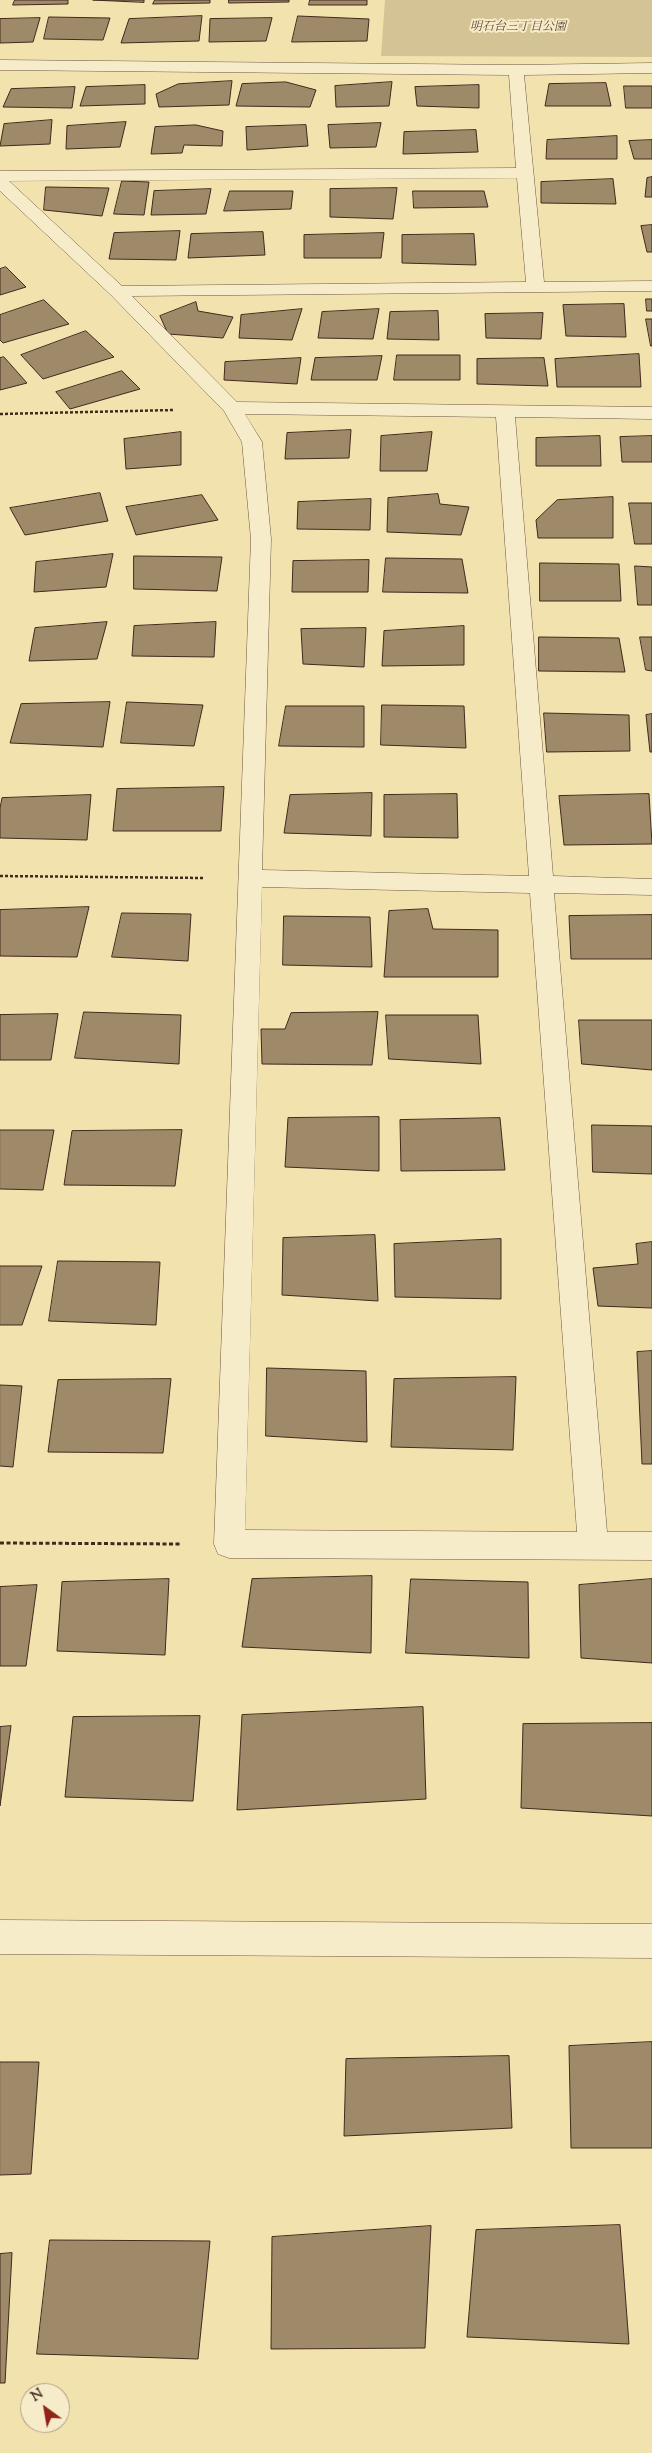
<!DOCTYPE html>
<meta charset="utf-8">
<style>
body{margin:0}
#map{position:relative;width:652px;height:2453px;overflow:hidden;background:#f2e2ae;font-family:"Sorts Mill Goudy",serif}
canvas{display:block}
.north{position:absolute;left:20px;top:2383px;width:50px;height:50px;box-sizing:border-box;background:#f7ecca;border:1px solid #af9e85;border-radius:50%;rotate:328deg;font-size:14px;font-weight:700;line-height:20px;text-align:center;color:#42291d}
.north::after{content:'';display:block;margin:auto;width:18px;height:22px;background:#8f2418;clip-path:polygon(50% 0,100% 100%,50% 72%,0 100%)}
</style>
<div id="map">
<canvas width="652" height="2453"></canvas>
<div class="north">N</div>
</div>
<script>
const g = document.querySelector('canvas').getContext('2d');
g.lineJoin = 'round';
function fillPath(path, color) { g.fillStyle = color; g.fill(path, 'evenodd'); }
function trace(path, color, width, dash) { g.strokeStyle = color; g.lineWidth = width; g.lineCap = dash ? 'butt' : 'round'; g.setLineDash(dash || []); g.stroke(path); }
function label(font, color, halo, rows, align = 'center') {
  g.font = font + ' "Sorts Mill Goudy","Noto Serif JP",serif'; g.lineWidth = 4; g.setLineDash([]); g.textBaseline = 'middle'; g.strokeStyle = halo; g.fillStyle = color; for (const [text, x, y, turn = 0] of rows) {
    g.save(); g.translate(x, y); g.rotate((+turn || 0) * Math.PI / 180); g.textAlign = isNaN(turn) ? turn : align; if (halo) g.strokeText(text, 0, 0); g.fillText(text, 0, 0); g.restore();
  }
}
const green = new Path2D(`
 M385,0h267v57l-271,-1z`);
const building = new Path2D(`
 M15,0h53v4l-55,1z
 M93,0h51v2z
 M155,0h55v3l-57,1z
 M229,0h60v2l-60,1z
 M310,0h57v5h-58z
 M202,16l-3,25 -78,2 8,-24z
 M298,16l71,3 -2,22 -75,1z
 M49,17l61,1 -7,22 -59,-1z
 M40,18l-7,24 -33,1v-24z
 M272,18l-6,23 -57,1 1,-23z
 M232,81l-3,24 -70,2 -3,-13 22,-10z
 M286,82l30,8 -6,17 -74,-1 6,-22z
 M392,82l-3,24 -53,1 -1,-21z
 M606,83l5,23h-66l4,-22z
 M145,85v19l-65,2 6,-19z
 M479,85v23l-62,-2 -2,-19z
 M624,86h28v22h-26z
 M75,87l-3,21 -69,-1 8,-18z
 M52,120l-2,24 -50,2 4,-22z
 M126,122l-6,25 -54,2 1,-23z
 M381,123l-5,24 -46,1 -2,-23z
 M196,125l27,6 -1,15 -38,-1 -2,8 -31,1 4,-27z
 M306,125l2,21 -61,4 -1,-23z
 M476,130l2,22 -75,2 1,-22z
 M617,136v23h-71l1,-19z
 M652,140v19h-18l-5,-18z
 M652,177v20h-7l2,-19z
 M613,179l3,25 -75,-1v-21z
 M122,181l27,1 -5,33 -30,-1z
 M46,187l63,1 -7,28 -58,-6z
 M397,188l-4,31 -63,-2v-28z
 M211,189l-5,25 -55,1 3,-24z
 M230,191h63l-2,18 -67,2z
 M413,191h71l4,16 -74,1z
 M652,225v27h-5l-6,-26z
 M180,231l-4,29 -67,-1 5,-26z
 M263,232l2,23 -77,3 3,-24z
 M384,233l-3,25h-77v-23z
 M474,234l2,31 -74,-2v-28z
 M6,267l20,20 -26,8v-26z
 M646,299h6v12h-5z
 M44,300l25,24 -66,19 -3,-3v-25z
 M196,302l2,9 35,6 -10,21 -55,-4 -8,-18z
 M624,304l2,33 -60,-1 -3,-31z
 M302,309l-10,31 -53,-2 2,-23z
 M379,309l-6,30 -55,-1 4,-26z
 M438,311l1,29 -52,-1 3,-27z
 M543,313l-2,26 -55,-1 -1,-24z
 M646,319h6v27h-1z
 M86,331l28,26 -71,22 -22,-24z
 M639,354l2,33h-84l-2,-28z
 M397,355h63v25h-66z
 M382,356l-5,24h-66l4,-22z
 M4,357l23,26 -27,7v-32z
 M301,358l-4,26 -73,-4 1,-18z
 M544,358l4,28 -71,-2v-25z
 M122,371l18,18 -70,20 -14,-17z
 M351,430l-2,28 -64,1 2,-26z
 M181,432v33l-55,4 -2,-30z
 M432,432l-5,39h-47l1,-35z
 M600,436l1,30h-65v-28z
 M652,436v26h-30l-2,-25z
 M100,493l8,28 -83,14 -15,-27z
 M438,494l2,10 29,3 -8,28 -74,-3 1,-34z
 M202,495l16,25 -82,15 -10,-28z
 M613,497v41h-75l-2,-18 21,-20z
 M371,499l-1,31 -73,-1 1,-27z
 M629,503h23v41h-17z
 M113,554l-7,33 -72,5 2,-30z
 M134,556l88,1 -5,34 -83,-2z
 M386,558l76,1 6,34 -85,-1z
 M369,560l-1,32h-76l1,-31z
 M540,563l79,1 2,37h-81z
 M635,566l17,1v38h-14z
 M107,622l-10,37 -68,2 6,-33z
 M216,622l-2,35 -82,-1 2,-30z
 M464,626v39l-82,1 2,-35z
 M366,628l-2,39 -61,-3 -2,-35z
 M539,637l80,1 6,34 -86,-1z
 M640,637h12v34l-6,-1z
 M110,702l-7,45 -93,-4 11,-39z
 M127,702l76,3 -9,41 -73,-3z
 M382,705l82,1 2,42 -85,-3z
 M286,706h78v41l-85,-1z
 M544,713l85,2 1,36 -83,1z
 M652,714v38h-2l-4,-37z
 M224,787l-3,44h-108l4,-42z
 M372,793l-1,43 -87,-3 6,-38z
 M457,794l1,44 -74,-1v-42z
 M649,794l3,50 -88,1 -5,-49z
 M91,795l-4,45 -87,-2v-30l2,-10z
 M89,907l-12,50 -77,-1v-46z
 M428,909l5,20 65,1v47h-114l5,-66z
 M122,913l69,1 -3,47 -76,-4z
 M652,915v44h-81l-2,-43z
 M284,916l86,1 2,50 -89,-2z
 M84,1012l97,3 -2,49 -104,-6z
 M378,1012l-6,53 -110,-1 -1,-35h24l6,-16z
 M58,1014l-7,46h-51v-45z
 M386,1015h92l3,49 -92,-5z
 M579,1020h73v50l-70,-6z
 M379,1117v54l-94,-4 3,-49z
 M500,1118l5,52 -104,1 -1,-51z
 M592,1125l60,1v48l-59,-2z
 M0,1130h54l-11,60 -43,-1z
 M182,1130l-7,56 -111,-1 8,-54z
 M375,1235l3,66 -96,-6 1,-57z
 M501,1239v60l-106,-2 -1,-53z
 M652,1242v66l-54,-2 -5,-38 45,-4 -2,-20z
 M58,1261l102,1 -4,63 -107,-4z
 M0,1266h42l-20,59h-22z
 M652,1351v113h-10l-5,-112z
 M267,1368l99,3 1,71 -101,-6z
 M516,1377l-3,73 -122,-3 3,-68z
 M171,1379l-8,74 -115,-1 10,-72z
 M0,1385l22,1 -9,81 -13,-1z
 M372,1576l-1,77 -129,-6 10,-68z
 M169,1579l-4,76 -108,-4 5,-69z
 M411,1579l117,3 1,76 -123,-5z
 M652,1579v84l-71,-5 -2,-73z
 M37,1585l-11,81h-26v-79z
 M423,1707l3,92 -189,11 5,-95z
 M200,1716l-7,85 -128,-4 8,-80z
 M652,1723v93l-131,-8 2,-84z
 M11,1726l-11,80v-79z
 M652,2042v106h-81l-2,-102z
 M509,2056l3,72 -168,8 2,-77z
 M0,2062h39l-8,112 -31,1z
 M620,2225l9,119 -162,-7 9,-107z
 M431,2226l-6,122 -154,1 1,-112z
 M50,2240l160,1 -12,118 -161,-5z
 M12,2253l-7,130h-5v-129z`);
const pathFar1 = new Path2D(`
 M0,414l174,-4
 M0,876l204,2`);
const path = new Path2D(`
 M0,1543l181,1`);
const minor = new Path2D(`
 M0,60l516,5 136,-2v10l-128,2 20,207 108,-1v10l-520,5 105,106 415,5v12l-137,-2 38,459 99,3v16l-98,-2 53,639h45v28l-423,-2 -11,-4 -4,-10 37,-1005 -9,-97 -18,-31 -113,-116 -111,-104v-20l516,-3 -7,-93 -509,-5zM517,178l9,104 -404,4 -113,-105zM245,414l251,3 33,459 -267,-6 9,-331 -9,-97zM262,887l268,6 47,639 -332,-2z
 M0,1920l652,4v34l-652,-4z`);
const farParknames = [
 ["明石台三丁目公園",518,28]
];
fillPath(green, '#d4c395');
fillPath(building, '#9e8968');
trace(building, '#42291d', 1);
trace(minor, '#6e5741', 1);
trace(pathFar1, '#42291d', 2.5, [3, 2]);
trace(path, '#42291d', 3, [4, 2.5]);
fillPath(minor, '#f7ecca');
label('italic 12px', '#5f4835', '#f7ecca', farParknames);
</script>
